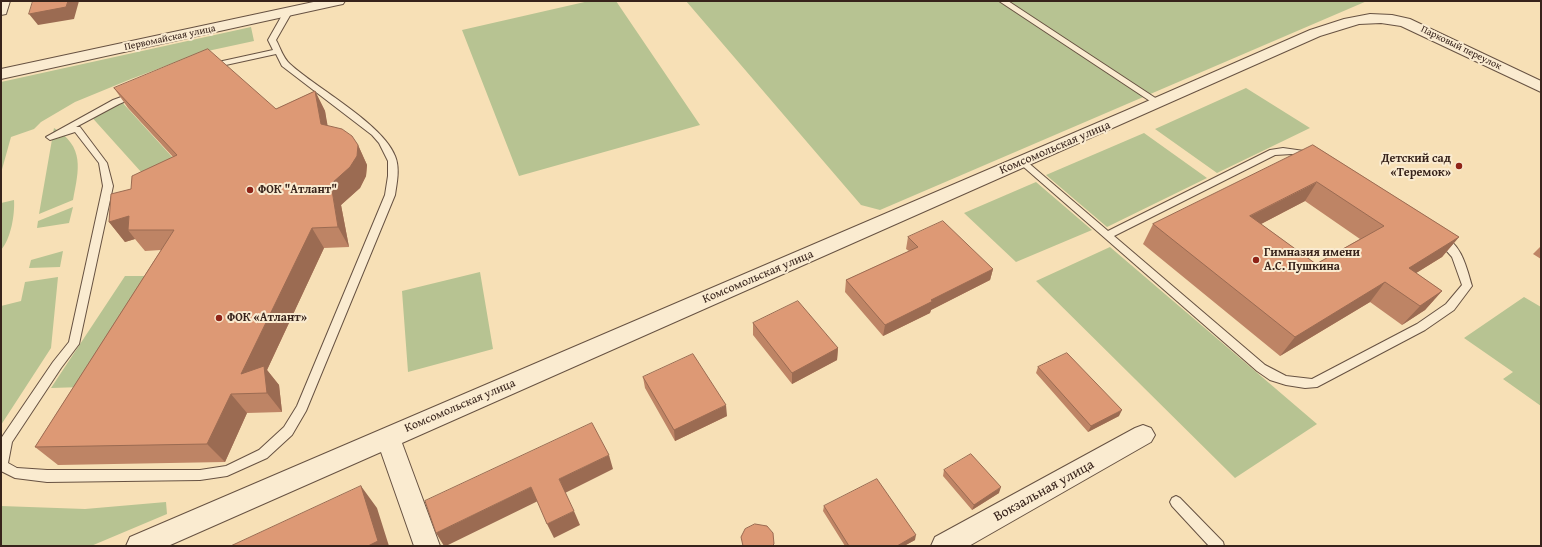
<!DOCTYPE html>
<meta charset="utf-8">
<style>
body{margin:0}
#map{position:relative;width:1542px;height:547px;overflow:hidden;background:#f7e0b6;font-family:"Gentium Book Plus",serif}
canvas{display:block}
.frame{position:absolute;inset:0;border:2px solid #37231b;pointer-events:none}
</style>
<div id="map">
<canvas width="1542" height="547"></canvas>
<div class="frame"></div>
</div>
<script>
const g = document.querySelector('canvas').getContext('2d');
g.lineJoin = 'round';
function fillPath(path, color) { g.fillStyle = color; g.fill(path, 'evenodd'); }
function trace(path, color, width, dash) { g.strokeStyle = color; g.lineWidth = width; g.lineCap = dash ? 'butt' : 'round'; g.setLineDash(dash || []); g.stroke(path); }
function label(font, color, halo, rows, align = 'center') {
  g.font = font + ' "Gentium Book Plus",serif'; g.lineWidth = 4; g.setLineDash([]); g.textBaseline = 'middle'; g.strokeStyle = halo; g.fillStyle = color; for (const [text, x, y, turn = 0] of rows) {
    g.save(); g.translate(x, y); g.rotate((+turn || 0) * Math.PI / 180); g.textAlign = isNaN(turn) ? turn : align; if (halo) g.strokeText(text, 0, 0); g.fillText(text, 0, 0); g.restore();
  }
}
const green = new Path2D(`
 M589,1h27l84,124 -181,51 -57,-146z
 M686,1h681l-487,209 -19,-5z
 M251,27l3,14 -51,11 -72,27 -56,23 -34,20 -7,7 -23,8 -10,36v-91z
 M1246,88l64,40 -93,45 -62,-44z
 M120,100l54,59 -32,14 -54,-60z
 M54,128c31,19 25,41 19,72l-34,14z
 M1144,133l63,45 -100,49 -61,-52z
 M1036,182l56,48 -76,32 -52,-49z
 M14,200c1,14 -3,39 -13,50v-47z
 M73,207l-4,16 -32,5 1,-7z
 M1110,247l207,177 -82,54 -199,-197z
 M63,251l-3,16 -31,1 2,-8z
 M480,272l13,77 -85,23 -6,-81z
 M125,276h28l-71,111 -31,1z
 M58,277l-7,71 -50,77v-119l20,-5 4,-19z
 M1524,297l17,10v99l-38,-27 10,-7 -49,-34z
 M166,502l1,12 -76,32h-90v-40l84,3z`);
const lane = new Path2D(`
 M999,1h9l155,102 -4,2h-3z
 M285,10h6l1,2 -16,28c4,7 7,18 14,24 26,24 93,60 105,92 5,12 2,26 0,39l-89,216 -14,24 -25,23 -40,18 -27,4 -153,2 -32,-4 -14,-7 1,-34 51,-75 16,-20 34,-156 -4,-23 -24,-31 -25,8 -4,-3 67,-37 22,-8h3v4l-19,8 -43,23h4l27,36 6,23 -34,158 -18,24 -49,74 -4,21 9,5 30,2h153l26,-4 33,-16 25,-23 13,-21 88,-211 3,-19v-15l-9,-18 -7,-8 -90,-69 -6,-12 -64,14 -4,-2 1,-2 64,-14 -5,-10z
 M1283,148l21,3 10,7 -4,3 -18,-7 -17,1 -161,81 151,129 21,11 26,3 105,-55 29,-20 16,-19 -10,-28 -16,-18 5,-3c20,5 26,33 31,50l-18,24 -29,20 -108,57 -12,1 -19,-3 -16,-5 -13,-9 -239,-209 4,-3 3,1 83,71 162,-81z
 M1176,496l4,2 43,44 1,4h-15l-37,-40 -2,-4 2,-4z`);
const street = new Path2D(`
 M1,1h9l-4,13 -5,1z
 M318,1h27l-2,3 -5,1 -337,74v-10z
 M1370,14l22,1 18,4 131,62v11l-140,-66 -20,-3 -22,1 -39,12 -918,407 38,103h-26l-33,-94 -213,94h-42l4,-9 995,-426 185,-81 34,-11z
 M1143,425l8,3 4,7 -4,7 -182,104h-38l4,-9 200,-109z`);
const wall = new Path2D(`
 M114,88l162,21 39,-18 10,20 2,15 31,19 9,20 -1,11 -6,12 -19,17 8,42 -25,1 -57,122 12,15 3,27 -35,1 -22,49 -167,3 -23,-18 126,-197 -16,1 -10,-12 -10,3 -16,-20 22,-33 42,-32 -45,-49z
 M1313,145l146,92 -17,20 -26,16 26,18 -17,19 -23,15 -32,-23 -90,54 -137,-112 10,-20zM1305,201l55,38 -44,25 -55,-40z
 M908,237l85,32 -3,11 -59,30 -1,3 -47,23 -38,-44 1,-12 63,-29 -3,-2z
 M1541,246v13l-8,-5z
 M753,323l85,25 -1,12 -45,24 -39,-49z
 M1038,367l81,49 -31,16 -52,-59z
 M643,377l84,39 -52,25 -30,-53z
 M944,470l55,23 -27,17 -29,-34z
 M824,506l91,34 -11,6h-59l-22,-35z`);
const shadedWall = new Path2D(`
 M68,1h11l-5,18 -36,6 -9,-11z
 M315,91l10,20 6,33 -10,-20z
 M358,145l9,20 -1,11 -6,12 -19,17 8,42 -11,-20 -7,-43z
 M1317,182l-12,19 -67,35 12,-20z
 M129,216l-1,14 7,9 -10,3 -16,-20z
 M312,228l12,20 -57,122 12,15 3,27 -15,-19 -26,-19z
 M1459,237l-17,20 -50,31 17,-20z
 M993,269l-3,11 -59,30 -1,3 -47,23 2,-11 46,-25z
 M1385,282l-15,20 -90,54 15,-19z
 M1442,291l-17,19 -23,15 18,-19z
 M838,348l-1,12 -45,24v-11z
 M231,394l16,19 -22,49 -18,-18z
 M726,405l1,11 -52,25 -1,-11z
 M1122,410l-3,6 -31,16 3,-6z
 M609,455l4,14 -48,24 -6,-14z
 M361,486l16,22 12,38h-21z
 M531,487l7,14 -92,45h-2l-8,-13z
 M1001,487l-2,6 -27,17 2,-5z
 M574,511l6,14 -26,13 -7,-14z
 M916,535l-1,5 -11,6h-7z`);
const building = new Path2D(`
 M33,1h35l-2,6 -37,7z
 M208,49l68,60 39,-18 6,33 21,5 10,7 6,9 -1,11 -7,11 -19,17 7,43 -26,1 -71,146 23,-8 3,27 -36,1 -24,50 -172,3 139,-217h-46l1,-14 -20,6 2,-28 20,-5 1,-13 45,-21 -63,-67z
 M1313,145l146,92 -50,31 33,23 -22,15 -35,-24 -90,55 -142,-113zM1317,182l67,44 -68,38 -66,-48z
 M943,221l50,48 -62,31 2,1 -48,24 -39,-45 72,-33 -10,-10z
 M798,301l40,47 -46,25 -39,-50z
 M1067,353l55,57 -31,16 -53,-59z
 M693,354l33,51 -52,25 -31,-53z
 M592,423l17,32 -50,24 15,32 -27,13 -16,-37 -95,46 -11,-32z
 M971,454l30,33 -27,18 -30,-35z
 M877,479l39,56 -19,11h-48l-25,-40z
 M361,486l17,55 -10,5h-137z
 M755,524l12,2 6,7 1,11 -2,2h-29l-2,-9 4,-8z`);
const markers = [
 [1459,166,4,"#8f2418"],
 [250,190,4,"#8f2418"],
 [1256,260,4,"#8f2418"],
 [219,318,4,"#8f2418"]
];
const farStreetnames = [
 ["Первомайская улица",170,38,-12],
 ["Парковый переулок",1461,48,26]
];
const streetNames = [
 ["Комсомольская улица",1055,148,-23],
 ["Комсомольская улица",758,277,-23],
 ["Комсомольская улица",460,406,-23]
];
const poiNames = [
 ["Детский сад",1451,159,"right"],
 ["«Теремок»",1451,173,"right"],
 ["ФОК \"Атлант\"",258,190],
 ["Гимназия имени",1264,253],
 ["А.С. Пушкина",1264,267],
 ["ФОК «Атлант»",227,318]
];
const nearStreetnames = [
 ["Вокзальная улица",1044,491,-29]
];
fillPath(green, '#b7c392');
trace(lane, '#675242', 2);
trace(street, '#675242', 2);
fillPath(lane, '#faebd0');
fillPath(street, '#faebd0');
fillPath(wall, '#be8465');
fillPath(shadedWall, '#9b6b52');
fillPath(building, '#dd9975');
trace(building, '#9b6b52', 1);
for (const [x, y, r, color] of markers) { const dot = new Path2D(); dot.arc(x, y, r, 0, 2 * Math.PI); g.fillStyle = color; g.fill(dot); trace(dot, '#faebd0', 1.5); }
label('10px', '#37231b', '#faebd0', farStreetnames);
label('12px', '#37231b', '#faebd0', streetNames);
label('bold 12px', '#37231b', '#faebd0', poiNames, 'left');
label('14px', '#37231b', '#faebd0', nearStreetnames);
</script>
